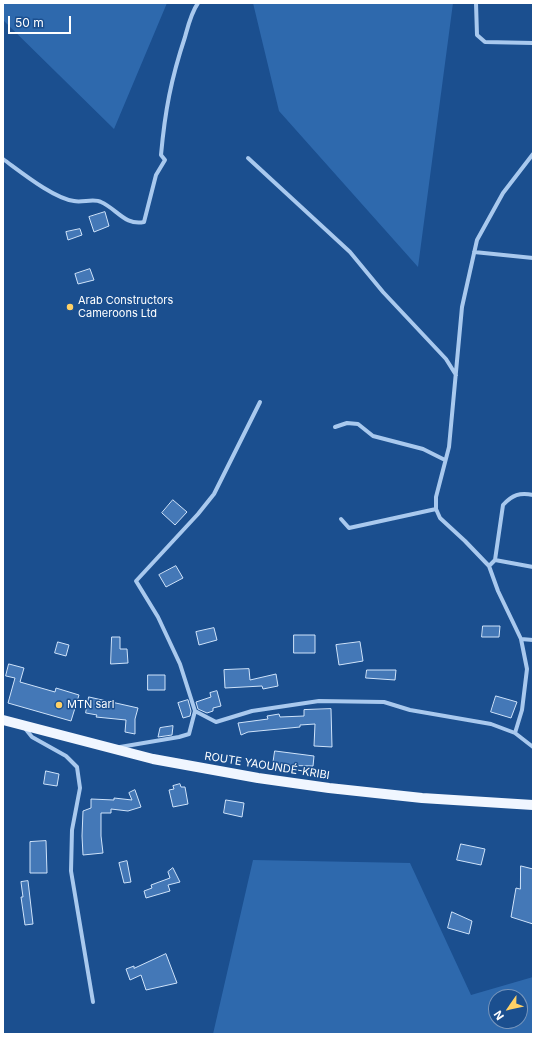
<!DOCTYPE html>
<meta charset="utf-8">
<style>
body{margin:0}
#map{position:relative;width:536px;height:1037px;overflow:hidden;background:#1b4f8f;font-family:Inter,sans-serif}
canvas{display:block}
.frame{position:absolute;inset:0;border:4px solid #fff;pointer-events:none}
.north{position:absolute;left:488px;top:989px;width:40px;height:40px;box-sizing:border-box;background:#1b4f8f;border:1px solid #7695bc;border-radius:50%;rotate:236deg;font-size:11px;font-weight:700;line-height:16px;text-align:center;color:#fff}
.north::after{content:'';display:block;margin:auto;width:14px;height:18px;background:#ffd166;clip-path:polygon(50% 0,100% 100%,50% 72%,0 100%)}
.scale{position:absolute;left:8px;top:16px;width:63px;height:18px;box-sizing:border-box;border:2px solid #fff;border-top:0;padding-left:5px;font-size:12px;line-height:14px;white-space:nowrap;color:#fff;-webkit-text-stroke:3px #1b4f8f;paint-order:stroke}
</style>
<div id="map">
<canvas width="536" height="1037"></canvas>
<div class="frame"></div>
<div class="north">N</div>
<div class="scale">50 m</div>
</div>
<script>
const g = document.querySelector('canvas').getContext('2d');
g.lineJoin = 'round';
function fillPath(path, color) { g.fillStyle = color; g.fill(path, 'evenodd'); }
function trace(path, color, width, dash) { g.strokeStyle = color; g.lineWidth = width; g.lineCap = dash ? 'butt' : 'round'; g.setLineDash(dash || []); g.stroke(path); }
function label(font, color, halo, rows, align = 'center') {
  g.font = font + ' Inter,sans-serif'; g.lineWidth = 3; g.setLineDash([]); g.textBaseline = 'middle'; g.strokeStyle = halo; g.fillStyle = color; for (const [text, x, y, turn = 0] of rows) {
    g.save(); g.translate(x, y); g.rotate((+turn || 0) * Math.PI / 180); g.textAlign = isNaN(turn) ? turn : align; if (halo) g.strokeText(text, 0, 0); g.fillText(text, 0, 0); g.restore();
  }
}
const green = new Path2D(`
 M3,3h164l-53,126 -111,-109z
 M253,3h200l-35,264 -139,-156z
 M253,860l157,3 61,132 62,-18v57h-320zM496,997h24v24h-24z`);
const building = new Path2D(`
 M105,212l4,14 -15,6 -5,-15z
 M80,229l2,6 -14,5 -2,-8z
 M90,269l4,11 -16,4 -3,-10z
 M173,500l14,12 -12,13 -13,-12z
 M176,566l7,12 -17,9 -7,-12z
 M483,626h17l-1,11h-17z
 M214,628l3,12 -18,5 -3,-13z
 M294,635h21v18h-21z
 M112,637h8v12h7l1,14 -17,1z
 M58,642l11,3 -3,11 -11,-3z
 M360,642l3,19 -24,4 -3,-20z
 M9,664l15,4 -4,14 35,10 1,-4 23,7 -8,26 -63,-18 7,-25 -9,-2z
 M249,669l1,11 26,-6 2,12 -15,3 -1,-3 -37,2 -1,-18z
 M367,670h29l-1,10 -29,-2z
 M148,675h17v15h-17z
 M217,691l4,15 -8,2v3l-6,2 -9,-4 -2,-7 15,-5 -1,-4z
 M496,696l21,6 -6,16 -20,-6z
 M89,697l49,11 -3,11v15l-10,-2 1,-12 -30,-3 1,-2 -11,-2z
 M188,700l3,11 -1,5 -7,2 -5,-15z
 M331,709l1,38 -18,-1 1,-22 -15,1v2l-52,5 -7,3 -3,-12 30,-4 -1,-3 12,-2 1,3 24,-1v-6z
 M173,726l-1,9 -14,2 2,-9z
 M275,751l39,5 -1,10 -40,-1z
 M46,771l13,3 -2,12 -13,-2z
 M180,784l1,3h4l3,17 -15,3 -4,-17 5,-1 -1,-3z
 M135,790l6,17 -13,4 -17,-2v4h-10v23l2,17 -20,2 -1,-19 1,-25 8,-3v-9l23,1v-2l18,2 -3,-7z
 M226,800l18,3 -2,14 -18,-4z
 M46,841l1,32h-17v-31z
 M461,844l24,5 -4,16 -24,-5z
 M127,861l4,21 -7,1 -5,-20z
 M521,866l12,3v55l-22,-7 5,-29 4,1z
 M173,868l7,14 -12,3 2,6 -24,7 -2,-7 8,-3 -1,-3 19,-7 -2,-6z
 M28,881l5,43 -8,1 -4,-28h2l-2,-15z
 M452,912l20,9 -3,13 -21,-6z
 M166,954l11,29 -31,7 -5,-15 -11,5 -4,-11 8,-3v2z`);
const street = new Path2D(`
 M476,3l1,32 8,7 48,1
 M248,158l102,94 33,40 63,67 10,16
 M3,159c18,13 50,39 71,42 8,2 20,-3 27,1 16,7 24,24 43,20l12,-47 9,-15 -4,-5c4,-44 10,-76 24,-118 3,-11 6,-24 13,-34
 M474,252l59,6
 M335,427l12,-4 11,1 15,12 50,13 22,11
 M341,519l8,9 87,-19
 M495,560l8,-55c9,-10 17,-13 30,-10
 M489,566l6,-6 38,7
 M521,639l12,1
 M195,711l21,11 36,-11 67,-10 65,1 26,8 81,14 24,9 18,14
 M24,727l8,10 34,19 11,11 3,21 -8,42 -1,41 22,131
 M515,733l7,-23 5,-41 -6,-30 -23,-48 -9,-25 -24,-25 -25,-23 -4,-9v-12l13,-50 13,-140 15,-67 26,-47 30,-39
 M120,747l59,-10 10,-3 6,-23 -15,-47 -22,-47 -22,-36 62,-67 16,-20 46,-92`);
const primary = new Path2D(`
 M3,720l150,39 105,19 71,10 93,10 111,7`);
const markers = [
 [70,307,4,"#ffd166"],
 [59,705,4,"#ffd166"]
];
const poiNames = [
 ["Arab Constructors",78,301],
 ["Cameroons Ltd",78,314],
 ["MTN sarl",67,705]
];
const streetNames = [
 ["ROUTE YAOUNDÉ-KRIBI",267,766,9]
];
fillPath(green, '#2e69ad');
fillPath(building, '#4478b7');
trace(building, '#cfe3fa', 1);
trace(street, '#a9c9ee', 4);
trace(primary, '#f0f6ff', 10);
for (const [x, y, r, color] of markers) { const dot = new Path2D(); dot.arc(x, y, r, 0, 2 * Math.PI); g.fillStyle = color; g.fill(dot); trace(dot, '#1b4f8f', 1.5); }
label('11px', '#fff', '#1b4f8f', poiNames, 'left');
label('11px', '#fff', '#1b4f8f', streetNames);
</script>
